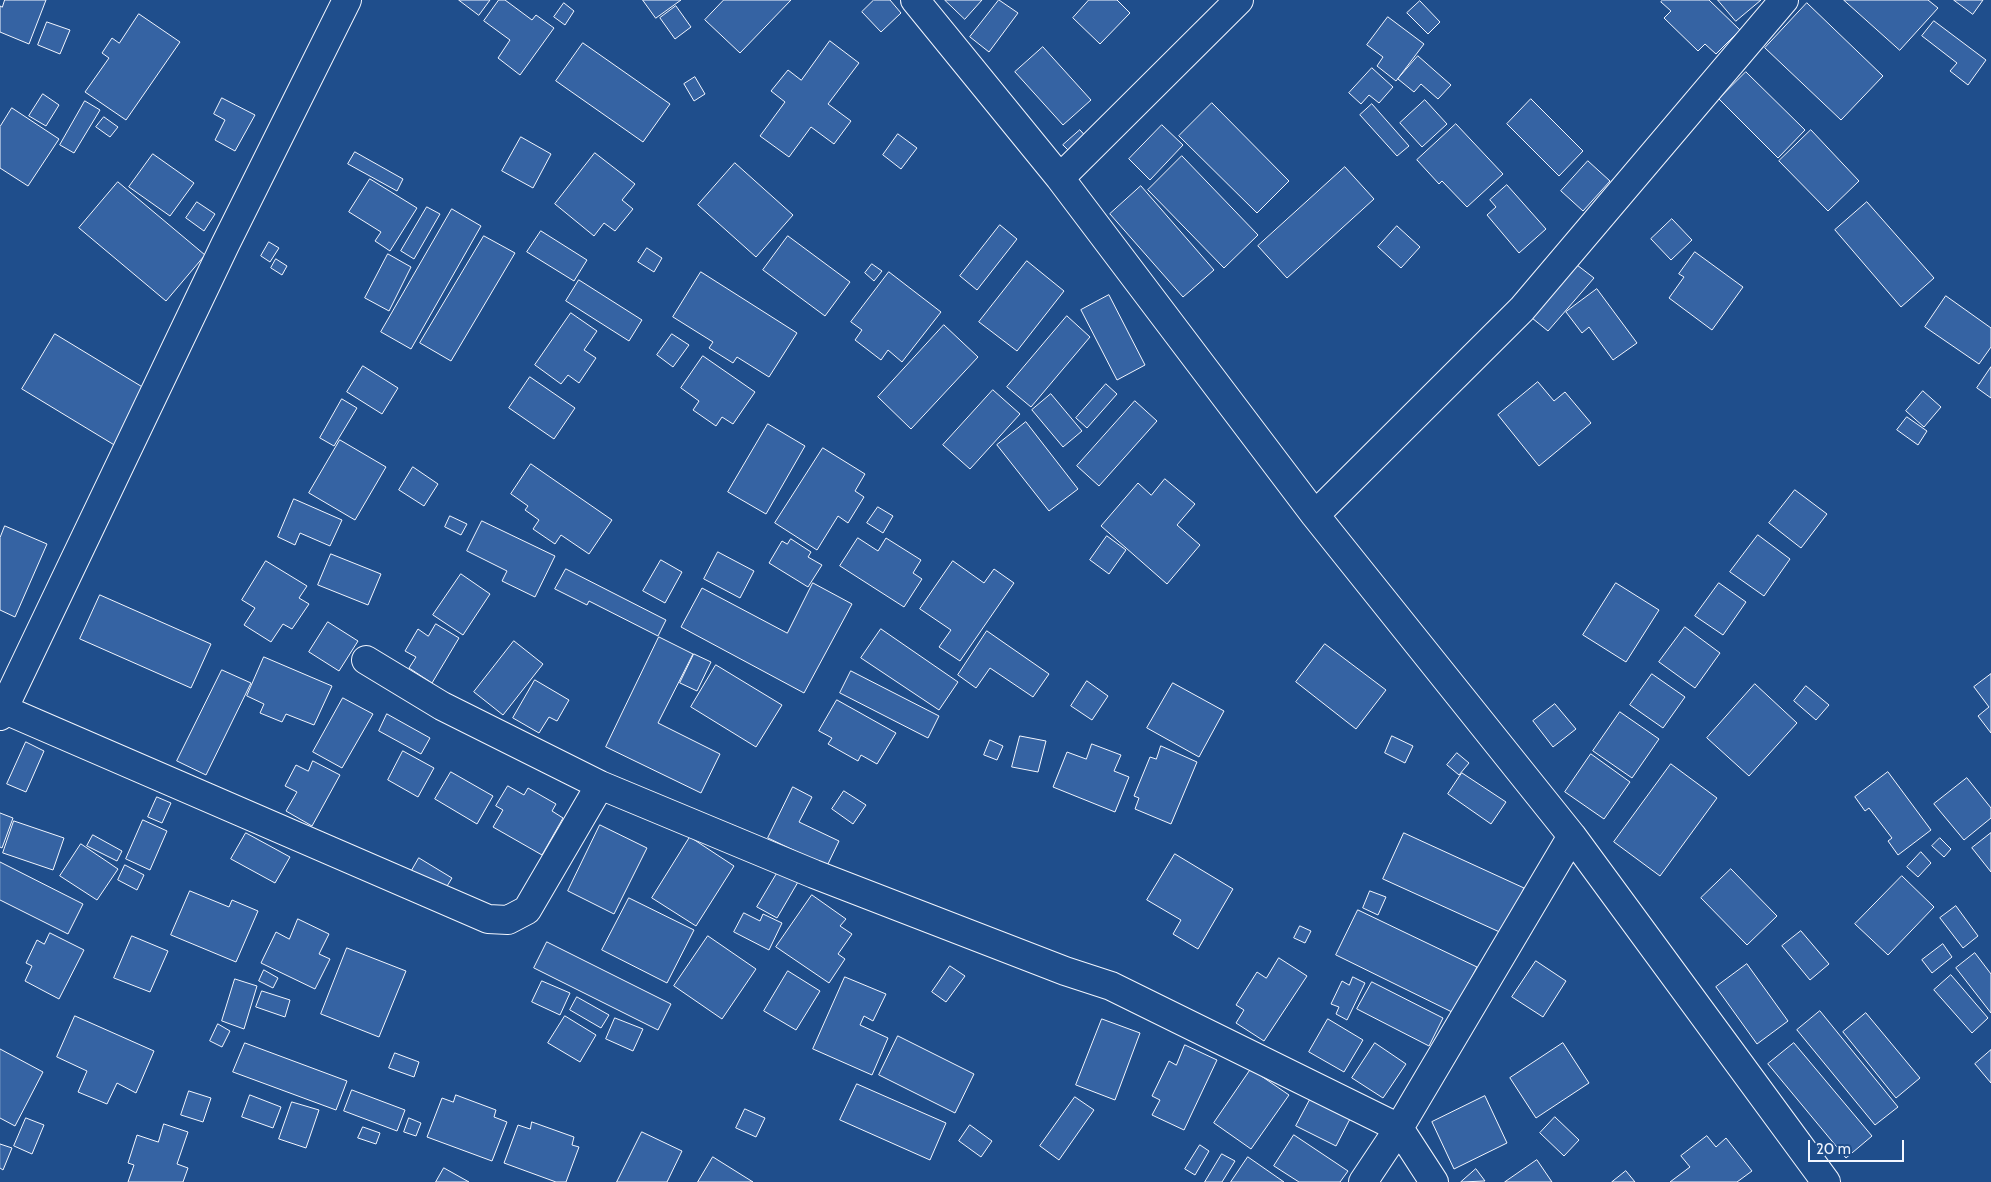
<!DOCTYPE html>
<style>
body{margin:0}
#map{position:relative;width:1991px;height:1182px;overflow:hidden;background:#1f4e8c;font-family:Cabin,sans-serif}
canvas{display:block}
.scale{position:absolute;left:1808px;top:1140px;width:96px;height:22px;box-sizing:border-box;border:2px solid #f2f6ff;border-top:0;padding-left:6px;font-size:15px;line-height:18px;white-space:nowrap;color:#f2f6ff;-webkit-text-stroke:4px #1f4e8c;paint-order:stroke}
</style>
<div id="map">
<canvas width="1991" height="1182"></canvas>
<div class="scale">20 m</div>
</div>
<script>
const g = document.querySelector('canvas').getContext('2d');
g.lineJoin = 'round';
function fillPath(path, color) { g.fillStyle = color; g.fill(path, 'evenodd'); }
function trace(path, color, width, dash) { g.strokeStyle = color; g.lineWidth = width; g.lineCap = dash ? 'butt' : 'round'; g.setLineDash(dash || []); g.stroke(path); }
const building = new Path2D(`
 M5,0h41l-17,44 -29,-12v-26l2,1z
 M459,0h31l-11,15z
 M499,0h6l27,20 4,-5 18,13 -34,47 -22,-17 12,-18 -26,-19z
 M643,0h38l-25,18z
 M724,0h67l-51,53 -35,-33z
 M874,0h16l11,13 -20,19 -19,-20z
 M945,0h37l-17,19z
 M999,0l19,13 -29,39 -19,-15z
 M1089,0h28l13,13 -30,31 -27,-26z
 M1663,0h46l31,30 -24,24 -11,-10 -7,7 -34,-33 7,-7 -10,-9z
 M1718,0h43l-25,21z
 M1844,0h84l10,8 -38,42z
 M1954,0h29l-10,14z
 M1420,1l20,21 -12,12 -21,-21z
 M564,3l10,8 -9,14 -11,-8z
 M1807,3l76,73 -42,44 -76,-72z
 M676,6l15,21 -16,12 -15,-21z
 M139,14l41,28 -54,78 -41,-28 24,-34 -7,-5 10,-15 7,5z
 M1388,17l36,27 -28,37 -19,-15 6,-9 -16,-12z
 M1934,21l52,39 -18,25 -18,-14 7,-8 -35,-27z
 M47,22l23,8 -10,24 -22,-9z
 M830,41l29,22 -31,41 23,17 -17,23 -23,-17 -22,30 -29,-21 25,-34 -14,-11 17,-21 13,10z
 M583,43l87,61 -27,38 -87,-61z
 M1043,47l48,53 -28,25 -48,-53z
 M1418,56l33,29 -13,14 -17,-15 -7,8 -16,-13z
 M1372,68l21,19 -14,16 -10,-8 -8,9 -12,-11z
 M1746,72l59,58 -27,28 -59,-59z
 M695,77l10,17 -11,7 -10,-17z
 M43,94l16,11 -13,21 -17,-10z
 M222,98l33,17 -20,36 -20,-11 10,-20 -11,-6z
 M1531,99l52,52 -24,25 -52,-52z
 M1425,100l22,24 -25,23 -22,-24z
 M85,101l15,9 -26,43 -14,-8z
 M1212,103l77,78 -32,32 -78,-77z
 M1372,104l37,42 -12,10 -37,-41z
 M12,108l47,31 -31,47 -28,-18v-41z
 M104,117l14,10 -8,10 -14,-10z
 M1456,124l47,50 -36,33 -25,-26 -3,3 -22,-24z
 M1162,125l21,20 -33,35 -21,-21z
 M1080,130l10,11 -16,15 -11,-11z
 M1811,130l48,51 -31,30 -49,-50z
 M898,134l19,14 -16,21 -18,-14z
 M521,137l30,17 -18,34 -31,-17z
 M355,152l48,27 -6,12 -49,-27z
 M595,153l40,31 -13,16 11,9 -18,22 -11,-8 -10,13 -39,-32z
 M153,154l41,29 -24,33 -41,-29z
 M1182,156l76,79 -34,33 -76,-78z
 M1588,161l22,20 -27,30 -22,-20z
 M735,163l58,52 -37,42 -58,-52z
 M1345,167l29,32 -87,79 -29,-32z
 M370,179l47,29 -27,43 -15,-10 6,-9 -32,-20z
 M118,182l87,73 -39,46 -87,-73z
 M1507,185l39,44 -27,24 -32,-38 9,-8 -6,-7z
 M1141,186l73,84 -31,27 -73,-83z
 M197,202l18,12 -11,17 -18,-13z
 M1867,202l67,76 -33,29 -66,-77z
 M427,207l13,7 -26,45 -13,-8z
 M452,209l29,17 -70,123 -30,-17z
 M1672,219l20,21 -21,20 -20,-21z
 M1000,225l17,14 -40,51 -17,-14z
 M1397,226l23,21 -19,21 -23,-21z
 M541,231l46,29 -13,21 -47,-29z
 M484,236l31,17 -64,108 -31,-18z
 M788,236l62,46 -25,34 -62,-46z
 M269,242l10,6 -9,14 -9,-6z
 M647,248l15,10 -8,14 -16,-10z
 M1695,252l48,35 -31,43 -43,-32 15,-21 -5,-3z
 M388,254l23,13 -22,44 -24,-13z
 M276,259l11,7 -5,9 -11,-7z
 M1027,261l37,30 -47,60 -38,-29z
 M872,264l10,7 -8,10 -9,-8z
 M1577,265l17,13 -46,53 -16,-13z
 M701,272l96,61 -28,44 -32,-20 -4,6 -24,-15 4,-6 -40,-25z
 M889,272l52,40 -39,50 -14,-12 -7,10 -26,-20 7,-10 -11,-8z
 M579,280l63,40 -13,21 -63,-40z
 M1597,289l40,54 -24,17 -24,-33 -7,6 -16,-21z
 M1109,295l36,70 -28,15 -36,-70z
 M1946,296l45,32v19l-12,17 -54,-37z
 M571,313l26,18 -13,19 12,8 -17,25 -11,-8 -7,9 -26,-19z
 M1067,316l23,21 -59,70 -24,-20z
 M944,325l34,32 -67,72 -33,-32z
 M55,334l94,57 -33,55 -94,-57z
 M672,334l17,11 -16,22 -16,-12z
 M703,356l52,36 -22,32 -11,-7 -6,9 -23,-16 6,-9 -18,-13z
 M363,366l35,22 -16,26 -35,-22z
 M1991,367v31l-14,-10z
 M530,377l45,31 -21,31 -45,-31z
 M1538,382l16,19 11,-9 26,31 -52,43 -41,-51z
 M1106,384l11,10 -30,34 -11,-10z
 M993,390l27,24 -50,55 -27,-24z
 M1923,391l18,16 -17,20 -18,-16z
 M1051,394l31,37 -19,16 -31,-37z
 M342,399l15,9 -23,38 -14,-8z
 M1135,401l22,20 -58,65 -22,-20z
 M1907,417l20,14 -9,14 -21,-15z
 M1026,422l52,67 -29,22 -52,-66z
 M768,424l37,22 -39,68 -38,-22z
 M340,440l46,27 -31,53 -46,-27z
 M823,448l42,26 -10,17 9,6 -16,26 -10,-7 -21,34 -42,-27z
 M531,464l81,56 -23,34 -28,-19 -6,9 -22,-15 6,-9 -14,-10 3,-4 -17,-12z
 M413,467l25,17 -14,22 -25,-16z
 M1165,479l30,25 -18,21 23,20 -33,39 -66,-58 37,-43 13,12z
 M1795,490l32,24 -26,34 -32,-25z
 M294,499l48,21 -12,26 -30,-13 -5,12 -17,-8z
 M878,507l15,9 -10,17 -16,-10z
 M450,516l17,8 -6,11 -16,-8z
 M482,521l73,35 -20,41 -33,-16 5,-10 -40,-20z
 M5,526l42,18 -32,73 -15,-7v-72z
 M1758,535l32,24 -26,37 -34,-24z
 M1107,536l19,14 -17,24 -19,-14z
 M858,538l20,13 8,-13 35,22 -8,13 9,6 -18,28 -64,-41z
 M791,539l20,13 -3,5 14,8 -14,22 -39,-24 13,-22 5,3z
 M718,552l36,19 -14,27 -36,-19z
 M331,554l50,20 -13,31 -50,-20z
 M661,560l21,12 -17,31 -22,-12z
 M266,561l41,25 -8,12 10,6 -17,25 -9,-5 -12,18 -27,-17 11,-17 -13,-8z
 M953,561l31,22 10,-14 20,14 -54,78 -21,-14 12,-17 -31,-21z
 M566,569l100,51 -8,16 -69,-35 -2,4 -32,-16z
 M461,574l29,20 -27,41 -30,-20z
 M813,583l39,21 -48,89 -123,-66 21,-39 85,45z
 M1616,583l43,27 -33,52 -43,-27z
 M1719,583l27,19 -23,33 -28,-19z
 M100,595l111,49 -20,44 -111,-49z
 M328,622l30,19 -19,30 -30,-19z
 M436,624l23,14 -27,45 -23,-15 7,-11 -11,-6 13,-22 10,7z
 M1685,627l35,26 -25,35 -36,-26z
 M881,629l77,53 -19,28 -78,-52z
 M987,631l62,43 -16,23 -43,-29 -14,20 -18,-13z
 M659,637l34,17 -35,69 62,31 -19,39 -95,-46z
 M514,641l29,23 -40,51 -29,-23z
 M1325,644l61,46 -30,39 -60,-47z
 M694,654l17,8 -14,29 -17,-8z
 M264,657l68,29 -18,39 -28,-11 -4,8 -22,-9 4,-9 -17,-8z
 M716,665l66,40 -26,42 -65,-40z
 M222,670l29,13 -45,92 -29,-14z
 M851,671l88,45 -11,22 -88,-45z
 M1652,674l33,23 -22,31 -33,-23z
 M1991,674v59l-13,-17 11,-9 -15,-20z
 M535,680l34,20 -12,21 -8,-4 -10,16 -26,-15z
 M1087,681l21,15 -16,24 -21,-14z
 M1173,683l51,28 -25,46 -52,-29z
 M1755,684l42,39 -48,53 -42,-38z
 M1806,686l23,19 -13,15 -22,-19z
 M343,698l30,16 -31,54 -29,-16z
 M837,700l59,33 -19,31 -16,-9 -3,6 -30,-17 4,-6 -13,-7z
 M1555,704l21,25 -23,18 -20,-26z
 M1620,712l39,27 -27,39 -39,-27z
 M387,714l43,24 -9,16 -42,-23z
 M1020,736l26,5 -8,31 -26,-5z
 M1392,736l21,10 -8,17 -20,-10z
 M990,740l13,6 -6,14 -13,-5z
 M26,742l18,9 -18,41 -19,-8z
 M1092,744l29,11 -7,16 15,6 -14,35 -62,-25 14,-35 19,7z
 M1161,746l36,16 -26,62 -36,-15 4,-11 -5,-2 16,-39 6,2z
 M403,751l31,17 -16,29 -30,-17z
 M1457,753l12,10 -10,12 -12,-10z
 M1591,754l39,28 -26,37 -39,-27z
 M313,761l27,14 -28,51 -26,-15 11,-19 -12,-6 11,-21 12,6z
 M1671,764l46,34 -57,78 -46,-34z
 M451,772l42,24 -16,28 -42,-25z
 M1888,772l43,58 -33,25 -10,-14 4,-3 -23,-30 -4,3 -10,-14z
 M1462,773l44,29 -15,22 -43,-30z
 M1967,778l24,30v10l-27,22 -30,-36z
 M508,786l16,9 4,-7 28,16 -4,7 11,7 -21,37 -49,-28 10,-17 -7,-4z
 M793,787l19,10 -13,25 40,19 -12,25 -59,-28z
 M844,791l22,14 -13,19 -21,-15z
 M157,797l14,6 -9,20 -14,-6z
 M0,813l13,5 -11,30 -2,-1z
 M143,820l24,11 -17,39 -24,-11z
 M14,821l50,17 -11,32 -50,-17z
 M600,825l47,23 -33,66 -46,-23z
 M246,833l44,24 -15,26 -44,-24z
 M1404,833l120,55 -20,46 -121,-55z
 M1991,833v39l-19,-24z
 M93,835l29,16 -5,10 -30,-15z
 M690,837l44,29 -38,60 -44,-28z
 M1940,838l11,11 -7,8 -12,-11z
 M81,844l37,25 -21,31 -37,-24z
 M1921,852l10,11 -13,14 -11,-10z
 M1175,854l58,35 -35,60 -25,-15 8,-14 -34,-20z
 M419,858l33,20 -8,13 -33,-19z
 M0,862l83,42 -15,30 -68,-34z
 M125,865l19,10 -7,15 -19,-10z
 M1731,869l46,47 -30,29 -46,-47z
 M779,870l19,12 -21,36 -20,-11z
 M1902,876l32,31 -46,48 -33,-31z
 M190,891l39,16 3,-7 26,11 -22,51 -65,-27z
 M1370,891l16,6 -8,18 -15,-7z
 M812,895l34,24 -6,7 12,8 -14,20 7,5 -16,24 -53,-36z
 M629,898l65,32 -27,53 -65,-33z
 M1956,906l22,30 -15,12 -23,-30z
 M1358,910l119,57 -23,46 -118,-58z
 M744,913l16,8 3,-7 19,9 -13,27 -35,-18z
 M298,919l31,15 -10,20 11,5 -15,30 -54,-26 15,-31 13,7z
 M1300,926l11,5 -6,12 -11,-5z
 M1801,931l28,33 -19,16 -28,-34z
 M50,933l34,17 -25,49 -34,-18 7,-15 -6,-3 11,-23 7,4z
 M132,936l36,15 -18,41 -36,-14z
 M708,936l48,33 -34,50 -48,-33z
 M547,942l124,62 -13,26 -124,-62z
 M1943,944l9,13 -20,16 -10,-13z
 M347,948l59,23 -27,66 -58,-23z
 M1975,953l16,21v39l-35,-45z
 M1279,958l28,18 -43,65 -28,-18 8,-13 -8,-5 21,-33 9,6z
 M1536,961l30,20 -23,36 -31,-20z
 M1747,964l41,57 -31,23 -41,-57z
 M950,966l15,10 -19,26 -14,-10z
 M264,970l14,8 -5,10 -14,-7z
 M788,971l32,20 -24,39 -32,-19z
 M1951,975l37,43 -16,15 -38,-43z
 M845,977l41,17 -13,27 -9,-5 -4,9 28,13 -16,37 -59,-26z
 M1353,977l12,6 -18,37 -11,-6 3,-7 -8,-3 11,-23 7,4z
 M235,979l22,7 -13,43 -22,-8z
 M542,981l28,12 -10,22 -28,-13z
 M1372,982l71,36 -14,28 -72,-37z
 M262,991l28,9 -5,17 -29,-10z
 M577,997l32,18 -8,13 -31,-18z
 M1820,1011l78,96 -23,18 -78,-95z
 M1866,1013l54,65 -24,20 -53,-66z
 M75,1016l79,35 -18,42 -19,-10 -10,21 -29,-12 9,-21 -30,-14z
 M565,1016l31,19 -16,27 -32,-19z
 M615,1018l28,11 -10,22 -27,-12z
 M1102,1019l38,14 -25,67 -39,-15z
 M1328,1019l35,21 -19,32 -35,-20z
 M218,1024l12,7 -8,16 -12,-6z
 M898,1036l76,38 -19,39 -76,-38z
 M245,1043l102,38 -11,29 -103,-38z
 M1375,1043l31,21 -23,34 -31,-20z
 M1563,1043l26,40 -53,35 -26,-40z
 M1794,1043l78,93 -26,22 -78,-94z
 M1185,1045l32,15 -33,70 -32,-15 8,-15 -8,-4 17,-35 7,4z
 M0,1049l43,23 -28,54 -15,-8z
 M1991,1050v33l-16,-19z
 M395,1053l24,9 -5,15 -25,-9z
 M1251,1069l38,26 -38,54 -37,-26z
 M857,1084l89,39 -16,37 -90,-40z
 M352,1090l53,20 -8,21 -53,-20z
 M189,1091l22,7 -8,24 -22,-7z
 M250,1095l31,12 -8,21 -31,-11z
 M456,1095l40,15 -2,7 13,5 -15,39 -65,-24 15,-39 11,4z
 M1312,1096l39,21 -15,29 -40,-20z
 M1485,1096l22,47 -53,26 -22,-47z
 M1075,1097l19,13 -35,50 -19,-14z
 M292,1102l27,8 -13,38 -27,-9z
 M745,1109l20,9 -9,19 -20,-9z
 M1555,1117l24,23 -15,16 -24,-23z
 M26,1118l18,7 -12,29 -18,-8z
 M409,1118l12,5 -5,13 -12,-4z
 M532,1122l42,15 -2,8 7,2 -13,35h-10l-52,-19 14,-38 12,4z
 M164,1124l24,8 -11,32 11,4 -5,14h-55l6,-17 -6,-2 9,-28 21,7z
 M970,1125l22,16 -11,16 -22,-16z
 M363,1127l17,6 -4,11 -18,-6z
 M642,1132l40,19 -15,31h-50z
 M1294,1135l54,36 -8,11h-41l-25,-16z
 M1707,1136l9,11 10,-9 26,33 -15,11h-67l20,-15 -9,-11z
 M0,1144l12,4 -9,22 -3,-2z
 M1200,1145l9,6 -14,24 -10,-6z
 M1222,1154l13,7 -13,21h-17z
 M713,1157l40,25h-55z
 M1248,1157l36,25h-53z
 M1537,1160l15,22h-47z
 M444,1168l25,14h-33z
 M1476,1169l9,12 -24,1z
 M1626,1171l9,11h-23z`);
const street = new Path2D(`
 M915,0l145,178 255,337 257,321 254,346
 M1060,178l179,-178
 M1315,515l207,-206 262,-309
 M366,660l76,46 158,79 214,89 251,97 46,15 288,142 35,54
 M3,709l485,210 20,1 19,-10 73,-125
 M0,716l225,-471 122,-245
 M1363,1182l36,-54 173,-292`);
fillPath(building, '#3563a3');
trace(building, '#f2f6ff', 1);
trace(street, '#f2f6ff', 30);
trace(street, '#1f4e8c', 28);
</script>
